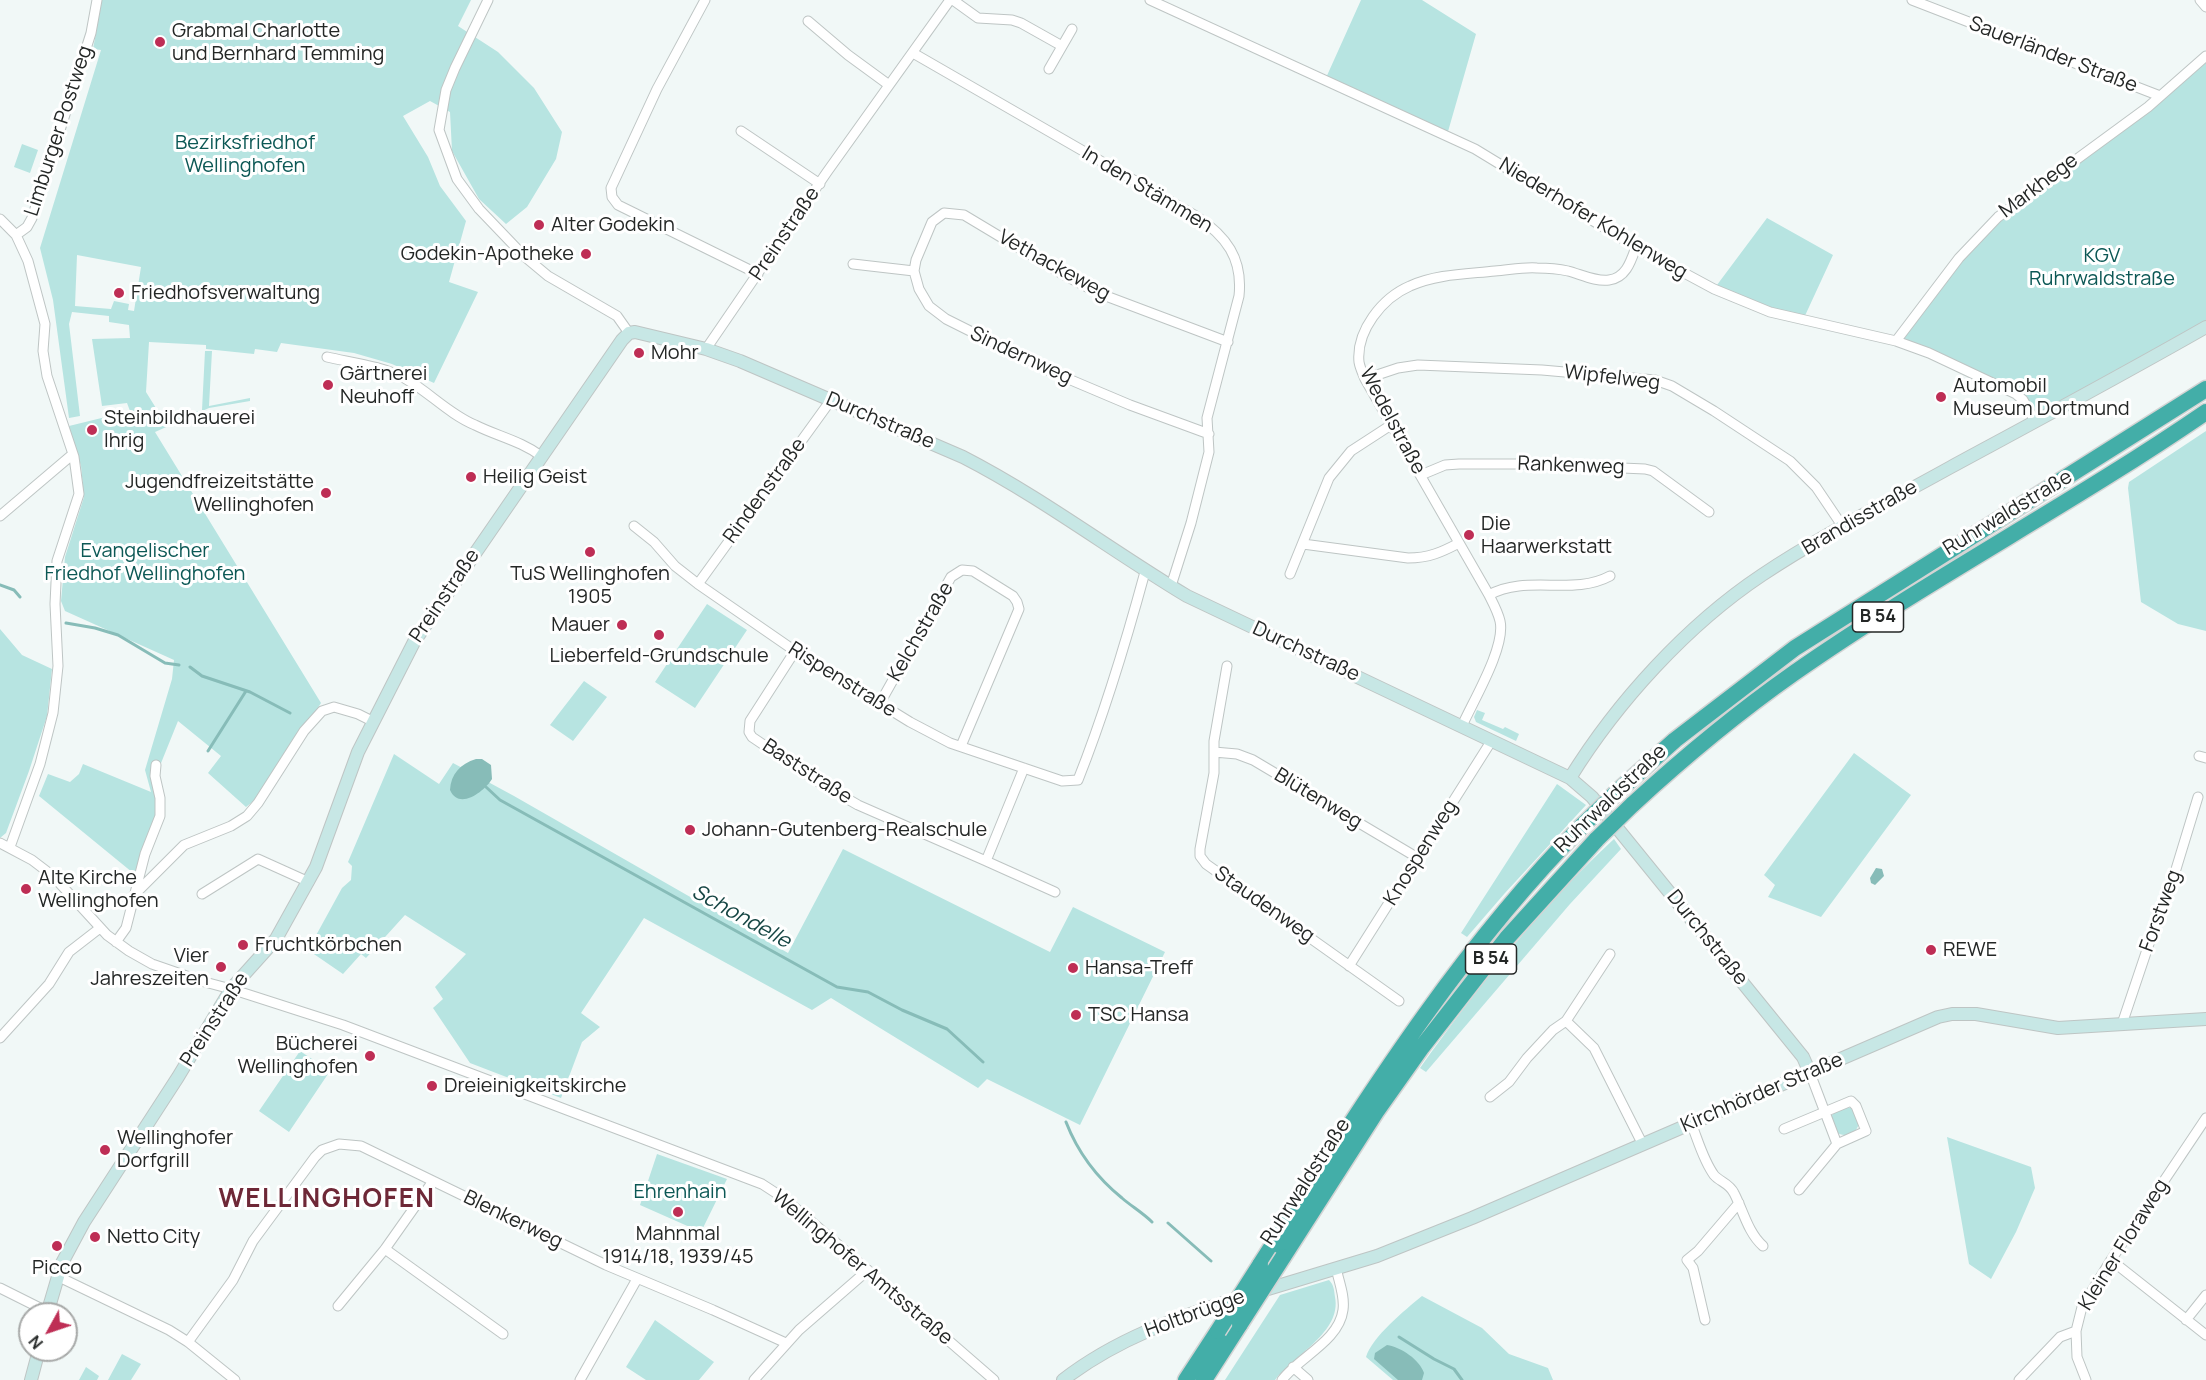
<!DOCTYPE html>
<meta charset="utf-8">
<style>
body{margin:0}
#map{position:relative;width:2206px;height:1380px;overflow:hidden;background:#f1f8f7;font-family:Manrope,sans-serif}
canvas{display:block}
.north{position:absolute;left:18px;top:1302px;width:60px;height:60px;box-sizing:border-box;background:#fff;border:2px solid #a7a9a8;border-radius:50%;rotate:230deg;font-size:16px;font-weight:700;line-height:24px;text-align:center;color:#242726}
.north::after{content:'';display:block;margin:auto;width:21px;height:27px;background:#be2e55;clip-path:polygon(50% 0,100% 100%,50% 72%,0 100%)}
</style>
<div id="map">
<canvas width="2206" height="1380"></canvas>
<div class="north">N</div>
</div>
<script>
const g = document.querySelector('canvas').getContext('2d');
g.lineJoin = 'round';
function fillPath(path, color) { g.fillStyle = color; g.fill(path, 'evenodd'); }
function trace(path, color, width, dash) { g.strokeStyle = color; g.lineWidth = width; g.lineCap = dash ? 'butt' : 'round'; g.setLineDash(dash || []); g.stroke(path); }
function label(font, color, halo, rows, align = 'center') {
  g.font = font + ' Manrope,sans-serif'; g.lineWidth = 6; g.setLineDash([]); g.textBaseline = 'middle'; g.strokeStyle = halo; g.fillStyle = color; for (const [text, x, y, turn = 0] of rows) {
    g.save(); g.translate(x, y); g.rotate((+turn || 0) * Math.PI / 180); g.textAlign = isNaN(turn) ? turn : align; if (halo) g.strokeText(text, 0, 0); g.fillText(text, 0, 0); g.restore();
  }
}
const green = new Path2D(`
 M102,0h369l-13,26 40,26 36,36 28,44 -6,27 -29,48 -21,17 -27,-25 -27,-48 -2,-39 -20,-11 -27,15 25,41 12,29 26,35 -17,61 29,10 -44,91 -42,-19 -38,-11 -73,-10 -4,9 -22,-3 -1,5 -48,-5v-4l-57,-3 -3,50 18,29 38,-11 3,-59h7l-3,55 41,-8v3l-41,7 -54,24 166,271 -60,92 -15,12 -38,-34 13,-17 -43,-35 -23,57 3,37 -20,62 -99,-81 9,-22 22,8 9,-8 4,-10 68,28 -6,-22 27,-91 2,-19 -109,-49 -4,-10 4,-44 19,-60 -3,-31 -12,-40 61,-15 -3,-8 -25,3 -10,-67 38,-1 -1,-13 -20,-3v-6l-37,-4 -3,12 11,92 -11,2 -16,-118 -13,-52 61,-198 -8,-1zM77,255l64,12 -7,44 -6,-1 1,-6 -15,-3 -3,8 -36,-3z
 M1361,0h61l54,34 -29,101 -122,-55z
 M2206,56v271l-171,94 -12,-21 -127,-59 102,-124z
 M22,144l16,6 -8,23 -16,-6z
 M1767,218l66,37 -30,65 -89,-31z
 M2206,431v200l-28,-7 -37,-22 -13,-114 1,-6z
 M707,604l40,26 -52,78 -40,-26z
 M0,629l22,26 30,14 -5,47 -18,55 -23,62 -6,5z
 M584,681l23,16 -34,44 -23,-16z
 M1477,710l8,3 -3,7 21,9 2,-2 14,7 -3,7 -40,-19 -2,-5z
 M1854,753l57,42 -90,122 -53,-20 7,-12 -11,-10z
 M394,754l45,30 14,-21 61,33 274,157 55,-104 207,103 23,-45 92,45 -85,173 -93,-46 -9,9 -147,-90 -19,12 -168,-92 -63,95 19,14 -18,15 -21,56 -91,-35 -37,-55 10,-9 -8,-12 31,-33 -61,-39 -39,43 -5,-4 -18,20 -35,-24 34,-62 9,-8 1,-14 -4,-4z
 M1557,784l29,21 -81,88 -38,44 -6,-4z
 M1614,839l7,10 -51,55 -144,168 -6,-4c58,-81 121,-162 194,-229z
 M300,1051l30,20 -41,61 -30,-21z
 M1831 1121a14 14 0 1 1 28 0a14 14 0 1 1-28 0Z
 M1947,1137l84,30 4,21 -19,44 -25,47 -22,-15z
 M657,1154l70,25 -26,53 -61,-27z
 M1329,1280c5,5 5,10 6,17 7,35 -41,58 -60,83h-50l55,-85z
 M1422,1296l60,32 27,26 39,14 5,12h-160l-27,-23c6,-20 39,-47 56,-61z
 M655,1320l59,42 -15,18h-53l-20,-13z
 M122,1354l19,10 -10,16h-23z
 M86,1367l13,9 -2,4h-18z`);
const water = new Path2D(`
 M476,759h6l9,6 1,14c-7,12 -33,32 -42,11 1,-16 10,-26 26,-31z
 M1876,868l6,1 2,7 -9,9 -4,-2 -1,-5z
 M1387,1345c14,2 33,15 37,28l-2,7h-24l-24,-21 1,-6z`);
const stream = new Path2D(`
 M0,585l14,5 6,7
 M66,623l29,5 23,7 47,28 14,2
 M190,667l12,9 48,16 40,21
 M208,751l38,-60
 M486,787l14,13 337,187 31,5 34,18 45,19 36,33
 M1066,1122c12,31 30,55 56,76 9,8 21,15 30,24
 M1168,1223l43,38
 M1399,1337l35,22 20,10 8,11`);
const street = new Path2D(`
 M488,0l-33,68 -9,22 -7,40 18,49 22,30 45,47 24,20 69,40 12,17
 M705,0l-48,89 -46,99 1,9 6,8 140,69
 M953,0l25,18 34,2 9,3 41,23
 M1150,0l325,149 161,98 78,42 56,23 126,29 33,12 87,41 7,6 12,21
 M1912,0l248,96
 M2200,0l6,7
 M808,21l40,34 41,30
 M913,53l283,163c30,20 47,42 43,80l-32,122 2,34 -18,71 -20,63
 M1049,69l23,-40
 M741,131l79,53
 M0,219l16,16 12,26 17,63 -2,27 4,25 27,81 5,37 -22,67 -2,43 3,62 -5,47 -13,51 -30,83
 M16,235l11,-8 5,-9 59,-185 6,-33
 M853,264l61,7
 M1896,341l63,-83 39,-41 150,-110 58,-51
 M706,349l121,-177 123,-172
 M327,357c27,6 55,9 79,22 24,14 43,35 69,46 22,11 46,16 66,31
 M1365,379l33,-11 20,-3 124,5 113,10 17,6 42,25 76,50 26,26 27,40
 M1209,434l-79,-29 -78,-33 -106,-53 -17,-13 -10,-17 -5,-18 2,-11 16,-38 12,-9 20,2 100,60 34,18 130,49
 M1421,475l24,-10 14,-1h72l114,5 8,2 56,41
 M0,516l73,-62
 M634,526l20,16 21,24 23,18 97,67 115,71 40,21 112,38 16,-1c27,-68 48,-138 67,-208
 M1303,544l105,14c21,0 34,-6 51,-15
 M1290,574l39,-96 22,-27 40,-26
 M698,584l133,-184
 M1489,595c37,-21 84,1 121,-19
 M795,651l-45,70 -1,11 3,5 68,46 38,22 128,56 38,-93
 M1227,666l-13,75v32l-14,76v7l6,8 193,137
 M880,703l71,-126 11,-7 11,1 40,25 4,6 2,7 -58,137
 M1462,726c11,-25 44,-79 38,-105 -2,-9 -7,-18 -11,-26l-124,-216c-2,-5 -5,-11 -6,-17 -3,-31 23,-64 51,-76 26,-12 57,-12 85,-15 14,-1 28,-4 42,-3 10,0 22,1 31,3 12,3 28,11 41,9 17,-2 22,-19 27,-33
 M1214,752l23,2 16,6 165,98
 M2199,756l7,2
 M0,843l32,17 21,16 54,59 22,16 23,13 49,17 30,8 112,36 419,159 20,13 23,19 189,164
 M986,861l69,31
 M202,894l56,-35 51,23
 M134,895l50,-50 47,-19 16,-10 11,-13 46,-72 18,-20 12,-4 24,7 14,7
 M116,942l10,-14 19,-74 15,-38v-18l-5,-22 1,-11
 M1349,966l143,-226
 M1566,1021l28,27 49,97
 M2122,1024l37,-110 14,-35 25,-82
 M0,1038l49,-54 20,-32 31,-24
 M1490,1097l19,-15 18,-24 26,-28 13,-9 44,-67
 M1691,1123c7,17 12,37 23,52 6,7 15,8 20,18 9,17 14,40 29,53
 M1784,1129l67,-28 5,5 10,25 -29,13
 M1799,1190l38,-46 -27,-71
 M385,1249l118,85
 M2111,1260l95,75
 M57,1276l112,54 19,12 47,38
 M0,1288l48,24
 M338,1306l47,-57 48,-68
 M1705,1320l-12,-52 -6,-8 11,-9 41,-48
 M2186,1320l20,-25
 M188,1342l45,-62 20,-39 62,-84 7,-7 17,-6 22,2 245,119 107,45 73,33
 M1293,1367l15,13
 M580,1380l57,-101
 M754,1380l45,-50 69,-60
 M1282,1380c17,-23 57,-39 61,-70 2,-14 -4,-28 -7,-42
 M2019,1380l41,-43 16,-6
 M2086,1380l-9,-23 -1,-26 6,-24 29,-47 95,-142`);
const secondary = new Path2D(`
 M1570,778c47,-76 117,-153 192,-203 60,-40 126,-73 189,-108 85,-46 171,-92 255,-140
 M1258,1292l119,-36 95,-38 466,-201 14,-3h24l82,14 148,-9
 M47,1314l15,-51 22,-41 94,-145 53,-88 45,-50 40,-72 42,-115 56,-110 208,-302 7,-7 6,-1 71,17 34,12 223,96c78,40 149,94 224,139l383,182 22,19 211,260 7,16
 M31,1380l8,-30
 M1063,1380c53,-41 115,-63 179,-83`);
const highway = new Path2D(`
 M1618,791l57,-51 120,-92 411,-259
 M1632,805c51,-47 105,-92 162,-132 133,-93 278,-169 412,-261
 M1283,1257l93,-145 46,-65 85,-109 90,-99
 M1260,1265c99,-154 194,-310 323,-440
 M1186,1380l32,-49
 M1204,1380l36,-56`);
const highwayBridge = new Path2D(`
 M1583,825l35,-34
 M1597,839l35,-34
 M1240,1324l43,-67
 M1218,1331l42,-66`);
const markers = [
 [160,42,6,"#be2e55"],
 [539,225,6,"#be2e55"],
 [586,254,6,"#be2e55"],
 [119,293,6,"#be2e55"],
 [639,353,6,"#be2e55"],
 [328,385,6,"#be2e55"],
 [1941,397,6,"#be2e55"],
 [92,430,6,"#be2e55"],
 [471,477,6,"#be2e55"],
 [326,493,6,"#be2e55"],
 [1469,535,6,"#be2e55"],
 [590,552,6,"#be2e55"],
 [622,625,6,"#be2e55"],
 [659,635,6,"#be2e55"],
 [690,830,6,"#be2e55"],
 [26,889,6,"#be2e55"],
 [243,945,6,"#be2e55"],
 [1931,950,6,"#be2e55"],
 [221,967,6,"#be2e55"],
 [1073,968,6,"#be2e55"],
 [1076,1015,6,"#be2e55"],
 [370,1056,6,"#be2e55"],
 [432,1086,6,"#be2e55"],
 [105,1150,6,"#be2e55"],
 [678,1212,6,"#be2e55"],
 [95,1237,6,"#be2e55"],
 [57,1246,6,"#be2e55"]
];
const shields = [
 [1878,617,51],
 [1491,959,51]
];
const shieldNames = [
 ["B 54",1878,617],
 ["B 54",1491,959]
];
const poiNames = [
 ["Grabmal Charlotte",172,31],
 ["und Bernhard Temming",172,54],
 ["Alter Godekin",551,225],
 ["Godekin-Apotheke",574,254,"right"],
 ["Friedhofsverwaltung",131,293],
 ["Mohr",651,353],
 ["Gärtnerei",340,374],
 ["Neuhoff",340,397],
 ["Automobil",1953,386],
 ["Museum Dortmund",1953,409],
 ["Steinbildhauerei",104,418],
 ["Ihrig",104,441],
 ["Heilig Geist",483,477],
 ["Jugendfreizeitstätte",314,482,"right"],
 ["Wellinghofen",314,505,"right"],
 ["Die",1481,524],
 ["Haarwerkstatt",1481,547],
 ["TuS Wellinghofen",590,574,"center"],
 ["1905",590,597,"center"],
 ["Mauer",610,625,"right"],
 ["Lieberfeld-Grundschule",659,656,"center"],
 ["Johann-Gutenberg-Realschule",702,830],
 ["Alte Kirche",38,878],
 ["Wellinghofen",38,901],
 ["Fruchtkörbchen",255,945],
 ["REWE",1943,950],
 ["Vier",209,956,"right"],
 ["Jahreszeiten",209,979,"right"],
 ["Hansa-Treff",1085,968],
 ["TSC Hansa",1088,1015],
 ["Bücherei",358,1044,"right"],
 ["Wellinghofen",358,1067,"right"],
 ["Dreieinigkeitskirche",444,1086],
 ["Wellinghofer",117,1138],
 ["Dorfgrill",117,1161],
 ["Mahnmal",678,1234,"center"],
 ["1914/18, 1939/45",678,1257,"center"],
 ["Netto City",107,1237],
 ["Picco",57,1268,"center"]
];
const streetNames = [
 ["Sauerländer Straße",2053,55,21],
 ["Limburger Postweg",59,131,-72],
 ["Markhege",2039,186,-37],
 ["In den Stämmen",1147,190,31],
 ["Niederhofer Kohlenweg",1593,219,31],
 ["Preinstraße",785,234,-56],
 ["Vethackeweg",1054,266,29],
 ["Sindernweg",1021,356,25],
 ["Wipfelweg",1612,378,7],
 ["Durchstraße",880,421,23],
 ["Wedelstraße",1392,421,62],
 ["Rankenweg",1571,466,2],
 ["Rindenstraße",765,491,-54],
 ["Ruhrwaldstraße",2008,513,-31],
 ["Brandisstraße",1860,518,-30],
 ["Preinstraße",445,596,-56],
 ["Kelchstraße",921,632,-60],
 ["Durchstraße",1306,652,25],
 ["Rispenstraße",842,680,32],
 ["Baststraße",807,772,33],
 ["Blütenweg",1318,799,31],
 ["Ruhrwaldstraße",1611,799,-44],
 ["Knospenweg",1421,853,-58],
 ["Staudenweg",1264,905,35],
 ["Forstweg",2161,911,-70],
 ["Durchstraße",1707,938,51],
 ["Preinstraße",215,1020,-57],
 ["Kirchhörder Straße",1762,1093,-23],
 ["Ruhrwaldstraße",1306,1182,-57],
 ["Blenkerweg",513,1220,26],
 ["Kleiner Floraweg",2124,1245,-58],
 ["Wellinghofer Amtsstraße",862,1268,40],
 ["Holtbrügge",1195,1314,-20]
];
const parkNames = [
 ["Bezirksfriedhof",245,143],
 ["Wellinghofen",245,166],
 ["KGV",2102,256],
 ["Ruhrwaldstraße",2102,279],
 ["Evangelischer",145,551],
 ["Friedhof Wellinghofen",145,574],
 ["Ehrenhain",680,1192]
];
const waterNames = [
 ["Schondelle",741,917,29]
];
const districtNames = [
 ["WELLINGHOFEN",327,1200]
];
fillPath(green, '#b7e4e1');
fillPath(water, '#87bcb8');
trace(stream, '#87bcb8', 3);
trace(street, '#bec5c4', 11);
trace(secondary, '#bec5c4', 14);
trace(highway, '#d3d4d4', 19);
trace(street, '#fff', 9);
trace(secondary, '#c7e7e5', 12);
trace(highway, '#43aea8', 16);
trace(highwayBridge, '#d3d4d4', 19, []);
trace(highwayBridge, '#43aea8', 16);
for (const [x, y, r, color] of markers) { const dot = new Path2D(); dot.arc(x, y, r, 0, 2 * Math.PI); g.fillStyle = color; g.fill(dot); trace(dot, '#fff', 2); }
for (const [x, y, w] of shields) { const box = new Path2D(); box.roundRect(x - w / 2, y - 15, w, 30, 4.5); g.fillStyle = '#fff'; g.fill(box); trace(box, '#242726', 1.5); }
label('bold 18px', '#242726', null, shieldNames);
label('20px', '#242726', '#fff', poiNames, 'left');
label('20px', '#242726', '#fff', streetNames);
label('20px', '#0c5855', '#fff', parkNames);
label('italic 21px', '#164644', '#fff', waterNames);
g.letterSpacing = '1.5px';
label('bold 26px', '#6e2837', '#fff', districtNames);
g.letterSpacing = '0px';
</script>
